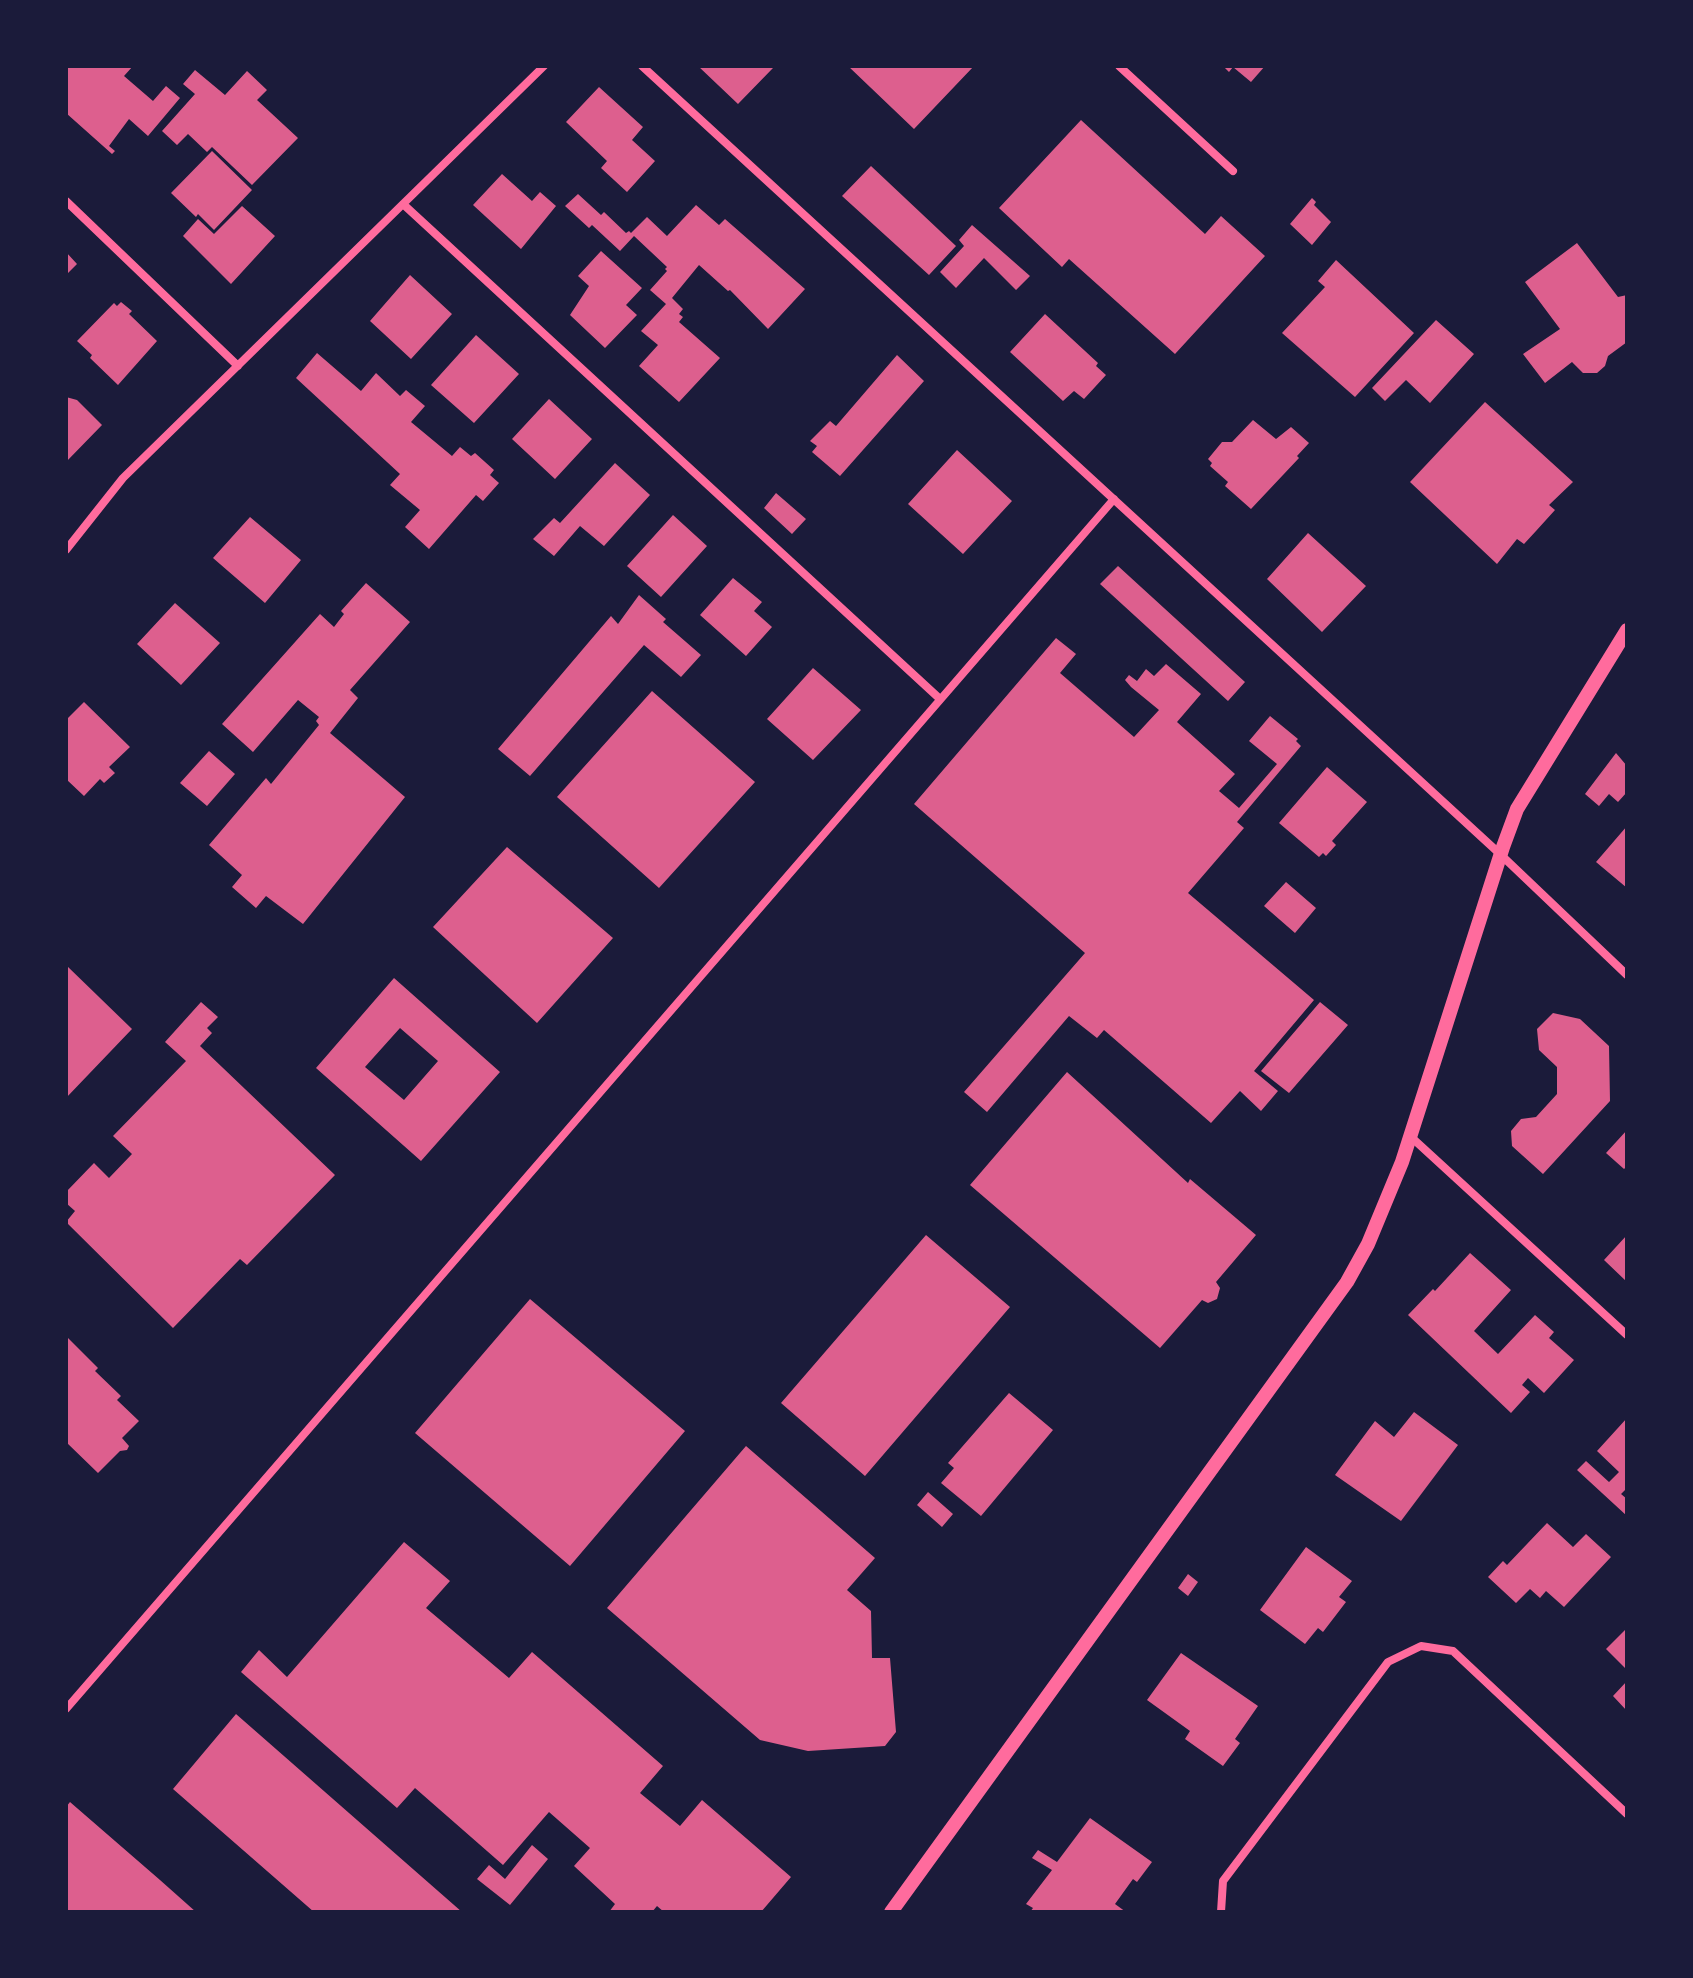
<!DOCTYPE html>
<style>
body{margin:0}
#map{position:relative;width:1693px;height:1978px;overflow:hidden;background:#1b1b3a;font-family:"Alegreya Sans",sans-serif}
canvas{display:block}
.frame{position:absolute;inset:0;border:68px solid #1b1b3a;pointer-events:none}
</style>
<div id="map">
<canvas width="1693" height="1978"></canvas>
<div class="frame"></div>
</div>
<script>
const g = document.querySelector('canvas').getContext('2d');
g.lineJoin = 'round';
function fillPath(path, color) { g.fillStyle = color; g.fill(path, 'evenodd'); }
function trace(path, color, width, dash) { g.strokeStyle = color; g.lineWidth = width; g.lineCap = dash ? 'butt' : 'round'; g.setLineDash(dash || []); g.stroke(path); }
const building = new Path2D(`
 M66,66h67l-9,10 29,25 13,-15 14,12 -32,38 -19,-17 -20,27 6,5 -3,3 -46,-41z
 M698,66h73l2,2 -35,36z
 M848,66h126l-60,63z
 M1223,66h42l-14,16 -18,-15 -4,5z
 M195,70l30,25 22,-24 20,19 -10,10 41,38 -46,47 -40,-38 -5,5 -19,-18 -11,11 -15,-14 33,-37 -12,-10z
 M599,87l44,40 -11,13 23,21 -28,31 -26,-24 6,-7 -41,-39z
 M1081,120l124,114 16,-18 44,40 -90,98 -106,-95 -7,8 -63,-59z
 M212,151l40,39 -38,40 -16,-16 -2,3 -25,-24z
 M871,166l85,80 -27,29 -87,-79z
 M502,174l30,27 8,-9 16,14 -35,43 -48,-44z
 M578,194l23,21 3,-3 22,21 3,-2 2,2 16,-16 20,19 29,-31 23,20 6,-6 80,70 -37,40 -38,-39 -2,1 -29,-26 -27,33 11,11 -4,5 4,3 -4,5 41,36 -41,44 -40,-36 19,-21 -17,-14 25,-27 -16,-14 17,-19 -2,-2 2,-2 -33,-31 -14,15 -28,-26 -3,3 -24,-22z
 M1312,198l4,4 -2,3 17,17 -19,23 -22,-21z
 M242,206l33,30 -44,48 -48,-48 15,-17 16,15z
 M972,225l58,51 -14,14 -32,-32 -28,30 -16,-16 24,-26 -5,-6z
 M1577,243l41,54 9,-2v47l-19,14 -3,10 -8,7h-14l-11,-11 -27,21 -22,-29 37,-25 -35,-47z
 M601,251l41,37 -16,17 11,10 -32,33 -35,-33 19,-29 -11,-10z
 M66,252l11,12 -11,11z
 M1336,260l78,73 -59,64 -73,-64 43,-46 -7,-6z
 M410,275l42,39 -41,45 -41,-38z
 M121,302l11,9 -3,3 28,27 -39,44 -28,-27 2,-3 -15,-14 37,-38 3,3z
 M1045,314l53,49 -2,3 10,9 -22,24 -10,-8 -11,10 -53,-49z
 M1436,320l38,34 -44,49 -24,-23 -21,21 -13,-13z
 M476,335l43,39 -45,49 -43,-38z
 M317,353l44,38 15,-18 24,23 6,-6 19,16 -14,16 41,34 8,-9 11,9 4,-3 19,17 -4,5 9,8 -16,18 -7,-6 -47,54 -24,-22 15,-17 -30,-25 10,-11 -104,-96z
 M897,355l27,26 -84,95 -28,-24 5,-6 -7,-5 20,-20 6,5z
 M66,397l11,3 25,25 -36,37z
 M549,399l43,40 -37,40 -43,-40z
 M1485,402l88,80 -24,23 6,5 -19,21 -12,13 -7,-5 -20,25 -87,-82z
 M1253,420l23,19 15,-12 18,16 -12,13 2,2 -48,51 -26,-23 3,-4 -18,-16 2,-3 -4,-4 14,-17h10z
 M957,450l55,51 -49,53 -55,-50z
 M615,463l35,32 -46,51 -24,-20 -26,30 -21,-17 21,-21 6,5z
 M776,493l30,26 -14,15 -28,-26z
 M673,515l34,31 -46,51 -34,-31z
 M250,517l51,43 -36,43 -52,-45z
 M1308,533l58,53 -44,46 -55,-53z
 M1118,566l127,116 -17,19 -128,-117z
 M733,578l29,24 -8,9 18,16 -26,29 -46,-41z
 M366,583l44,39 -60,68 8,8 -28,35 75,64 -102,127 -37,-28 -10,12 -24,-21 10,-12 -33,-30 57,-67 5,6 48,-59 -3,-4 3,-4 -21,-17 -45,52 -31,-28 98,-110 14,13 10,-13 -3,-3z
 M639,595l27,24 -3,3 38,33 -20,22 -37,-32 -114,131 -32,-27 113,-133 7,8z
 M175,603l45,40 -39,42 -44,-41z
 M1056,638l20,16 -16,19 74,64 25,-27 -28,-23 -6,-7 4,-5 8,6 9,-12 8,7 12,-12 35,30 -24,28 58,52 -16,17 20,17 38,-44 -28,-23 21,-25 28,23 -2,2 5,5 -64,76 7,6 -56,65 126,107 -60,71 24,20 -17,20 -21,-20 -29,32 -107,-93 -7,8 -28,-22 -82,96 -23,-20 121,-139 -171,-149z
 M813,668l48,42 -48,50 -46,-41z
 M652,691l103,91 -96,106 -102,-91z
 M84,702l46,45 -21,20 6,6 -11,10 -4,-4 -16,17 -18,-17v-59z
 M209,751l26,23 -28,32 -27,-23z
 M1616,753l11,13v26l-9,10 -9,-8 -10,12 -14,-12z
 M1327,767l40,35 -35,39 4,4 -10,11 -3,-3 -4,4 -40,-34z
 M1627,826v62l-31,-26z
 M507,847l106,91 -76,85 -104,-96z
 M1286,882l30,26 -21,25 -31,-27z
 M66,965l66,64 -66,69z
 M394,978l106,94 -79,89 -105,-93zM400,1028l38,33 -34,39 -39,-33z
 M201,1002l17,15 -11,11 5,5 -12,13 135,129 -88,90 -7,-6 -67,69 -107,-106 9,-11 -9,-8v-11l28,-29 15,15 23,-24 -19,-18 73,-75 -21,-19z
 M1320,1002l28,23 -59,68 -28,-22z
 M1553,1013l27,6 29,27 1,55 -67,73 -31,-28 -1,-15 10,-12 15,-2 21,-23v-27l-18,-17 -2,-21z
 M1067,1072l121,111 2,-4 66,56 -40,47 4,6 -3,11 -9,4 -6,-3 -42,48 -190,-163z
 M1627,1130v36l-3,3 -18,-16z
 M926,1235l84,72 -145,169 -84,-73z
 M1627,1235v47l-23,-22z
 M1470,1253l41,37 -37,41 24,23 37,-39 19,17 -5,6 25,22 -30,33 -16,-15 -6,7 8,7 -19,21 -103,-98 25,-26 2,2z
 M530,1299l155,132 -115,135 -155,-133z
 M66,1336l32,32 -3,3 26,25 -4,4 22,21 -17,17 7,8 -2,4 -7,1 -22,22 -32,-31z
 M1009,1393l44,37 -72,86 -40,-33 13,-15 -6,-5z
 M1414,1412l44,33 -57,76 -66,-46 40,-54 19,16z
 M1627,1418v70l-6,6 6,5v17l-50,-46 9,-9 23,21 10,-10 -22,-21z
 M746,1446l129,112 -28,32 24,21 1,47h18l6,74 -11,14 -77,5 -48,-11 -153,-132z
 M928,1492l25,22 -11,13 -25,-22z
 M1547,1523l26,24 13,-13 25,23 -47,50 -18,-16 -6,7 -10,-9 -14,14 -28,-26 15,-16 4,4z
 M404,1542l46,39 -24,27 83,70 23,-26 131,114 -23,27 40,33 22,-26 89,77 -30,35h-97l-7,-6 -5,6h-43l6,-8 -41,-38 16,-18 -41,-36 -46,53 -88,-77 -18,20 -156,-136 18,-22 28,27z
 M1306,1547l46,34 -13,16 7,5 -23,30 -5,-4 -13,16 -45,-34z
 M1188,1574l10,8 -10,14 -10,-8z
 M1627,1628v42l-21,-21z
 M1181,1653l77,53 -23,33 5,4 -17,23 -38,-27 5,-8 -43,-31z
 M1627,1681v30l-14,-15z
 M236,1714l226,198h-148l-141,-123z
 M70,1802l90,78 36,32h-130v-105z
 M1090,1818l62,44 -15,20 -4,-3 -18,25 11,8h-96l3,-4 -7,-4 26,-34 -20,-12 6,-8 19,12z
 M532,1845l16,14 -38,46 -33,-26 12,-14 16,14z`);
const minor = new Path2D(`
 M642,66l858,788 127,121
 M1119,66l114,105
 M66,201l172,165
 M403,204l537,495
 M66,550l57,-72 421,-412
 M1410,1136l217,199
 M66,1709l1048,-1210
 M1221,1912l2,-31 165,-219 33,-16 32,5 174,163`);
const tertiary = new Path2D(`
 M891,1912l456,-630 21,-38 34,-82 101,-315 14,-38 110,-179`);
fillPath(building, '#dd5f8e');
trace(minor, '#ff6b9d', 8);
trace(tertiary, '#ff6b9d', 14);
</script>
